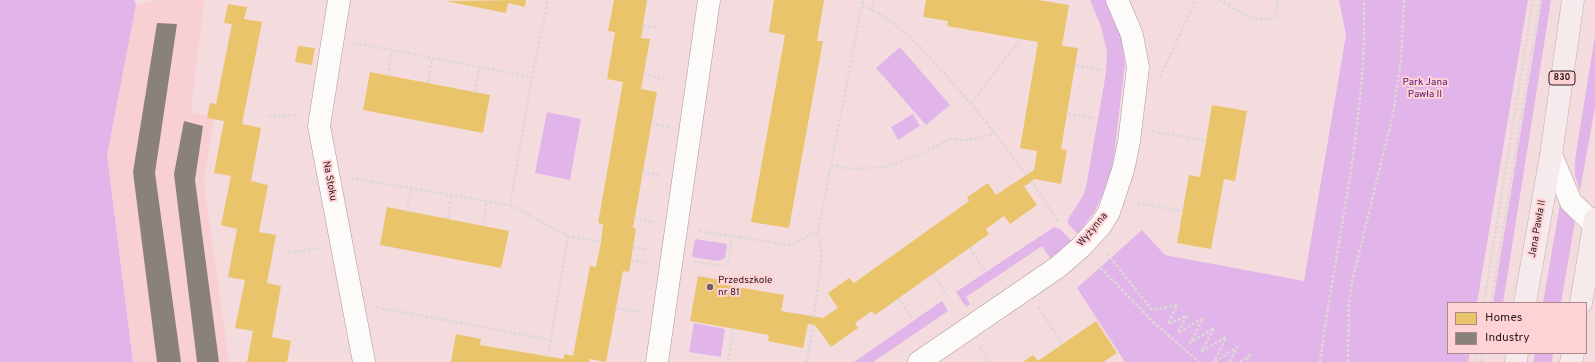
<!DOCTYPE html>
<meta charset="utf-8">
<style>
body{margin:0}
#map{position:relative;width:1595px;height:362px;overflow:hidden;background:#f4dcde;font-family:Overpass,sans-serif}
canvas{display:block}
.legend{position:absolute;left:1447px;top:302px;width:140px;height:52px;box-sizing:border-box;background:#ffd2d5;border:1px solid #aa888b;margin:0;padding:5px 7px;list-style:none;font-size:12px;color:#2a1a1c}
.legend li{display:flex;align-items:center;gap:8px;height:20px}
.legend b{width:20px;border:1px solid #aa888b}
</style>
<div id="map">
<canvas width="1595" height="362"></canvas>
<ul class="legend">
<li><b style="height:11px;background:#e9c46a"></b>Homes</li>
<li><b style="height:11px;background:#8a817c"></b>Industry</li>
</ul>
</div>
<script>
const g = document.querySelector('canvas').getContext('2d');
g.lineJoin = 'round';
function fillPath(path, color) { g.fillStyle = color; g.fill(path, 'evenodd'); }
function trace(path, color, width, dash) { g.strokeStyle = color; g.lineWidth = width; g.lineCap = dash ? 'butt' : 'round'; g.setLineDash(dash || []); g.stroke(path); }
function label(font, color, halo, rows, align = 'center') {
  g.font = font + ' Overpass,sans-serif'; g.lineWidth = 4; g.setLineDash([]); g.textBaseline = 'middle'; g.strokeStyle = halo; g.fillStyle = color; for (const [text, x, y, turn = 0] of rows) {
    g.save(); g.translate(x, y); g.rotate((+turn || 0) * Math.PI / 180); g.textAlign = isNaN(turn) ? turn : align; if (halo) g.strokeText(text, 0, 0); g.fillText(text, 0, 0); g.restore();
  }
}
const built = new Path2D(`
 M155,0h49l-13,112 23,5 -10,65 25,180h-96l-26,-207 29,-150z`);
const green = new Path2D(`
 M0,0h134l2,5 -29,150 26,207h-133z
 M1090,0h15l16,37 4,26 -12,101 -6,21 -12,26 -17,23 -10,-10v-5l15,-23 3,-9 20,-114 1,-22 -7,-27z
 M1339,0h189l-51,303h-29v50h22l-2,9h-343l-48,-74 65,-58 23,25 139,26 42,-246z
 M1542,0h9l-48,303h-10z
 M1595,35v72l-15,84 -5,-15v-16z
 M900,47l50,58 -24,20 -50,-57z
 M547,112l34,7 -11,61 -35,-7z
 M913,114l7,12 -22,14 -7,-13z
 M1560,204l15,17 -14,82h-18z
 M1054,227l6,2 12,12 -22,17 -8,-12 -76,51 4,7 -4,3 -10,-15z
 M695,239l32,5 -2,14 -7,3 -26,-4z
 M942,301l6,10 -75,51h-19z
 M694,323l31,6 -4,28 -32,-5z
 M1535,353h18l-1,9h-19z`);
const homes = new Path2D(`
 M526,0l-1,7 -17,-4 -2,10 -61,-12z
 M614,0h33l-6,38 9,1 -9,50 16,3 -24,136 3,1 -7,43 -6,-1 -17,91 -16,-3 -1,3h-138l5,-28 25,5 -1,6 84,14v-5l9,2 17,-90 6,1 5,-25 2,-18 -5,-1 25,-141 -16,-3 8,-47 -7,-1z
 M774,0h50l-7,41h6l-34,187 -38,-6 34,-187 -16,-3z
 M926,0h112l31,5 -7,41 16,2 -17,101 6,1 -6,34 -27,-5 -6,5 -4,2 13,19 -27,19 -6,-8 -18,13 3,5 -114,81 -3,-4 -17,12 3,5 -27,19 -16,-22 -7,-1 -5,24 -35,-7 1,-6 -79,-14 8,-45 23,4 -1,4 64,11 -3,16 42,7 15,-10 -10,-15 21,-15 5,5 115,-82 -2,-4 21,-14 8,12 38,-25 3,-19 -17,-3 18,-106 -91,-16 1,-5 -25,-4z
 M228,4l19,3 -3,12 18,3 -20,102 19,4 -10,53 17,4 -9,47 17,3 -9,48 14,3 -9,51 19,4 -4,21h-40l6,-31 -18,-3 10,-48 -17,-3 9,-48 -16,-4 10,-49 -17,-3 10,-52 -17,-3 3,-15 6,1 16,-80 -8,-1z
 M298,46l17,2 -3,17 -17,-3z
 M370,72l120,23 -7,38 -120,-23z
 M1212,105l35,6 -12,70 -11,-2 -13,70 -34,-6 12,-68 11,2z
 M387,207l122,24 -8,37 -121,-23z
 M1096,321l21,32 -14,9h-80l10,-7 5,6z`);
const industry = new Path2D(`
 M157,23l20,1 -22,149 26,189h-24l-24,-190z
 M184,121l19,5 -8,54 24,182h-22l-23,-188z`);
const path = new Path2D(`
 M1219,0c15,8 40,27 57,16l2,-16
 M863,6c34,13 57,41 81,67 29,33 57,67 82,102
 M872,10l2,-10
 M643,25l16,3
 M354,43l178,34
 M1076,65l26,5
 M643,74l22,5
 M388,76l4,-26
 M1160,77l36,-77
 M428,83l4,-25
 M475,92l4,-25
 M971,103l50,-64
 M1068,114l26,4
 M268,117l31,-2
 M651,124l18,3
 M1152,131l54,10
 M831,165l20,4 35,-2 31,-11 34,-17 18,1 26,-7
 M642,172l19,3
 M351,178l159,27 22,-128 16,-77
 M1031,181l27,40
 M1137,203l45,8
 M510,205l58,31 33,6
 M407,212l4,-24
 M634,218l20,4
 M448,219l3,-24
 M483,226l4,-25
 M699,231l91,14 28,-13 45,-232
 M633,247l16,3
 M970,248l15,23
 M288,253l31,-5
 M1107,253l45,57 25,-5 -9,19 19,-8 -9,17 25,-15 -13,25 24,-15 -12,23 24,-14 -12,25
 M631,260l16,3
 M693,261l28,5 7,-4 4,-26
 M1097,264l56,58 46,40
 M933,274l14,22
 M899,298l13,21
 M1484,303l49,-303
 M1491,303l49,-303
 M376,307l175,33
 M1038,307l25,37
 M616,308l23,4
 M814,317l8,-62 -4,-23
 M980,347l10,15
 M548,357l20,-121
 M728,361l5,-33
 M807,362l6,-37
 M1215,362l22,-15 -7,15
 M1240,362l10,-7 -4,7
 M1320,362c16,-121 47,-239 44,-362
 M1348,362l1,-59 3,-21 41,-168 8,-53 3,-61
 M1475,362l1,-9
 M1481,362l1,-9`);
const minor = new Path2D(`
 M339,0l-20,126 45,236
 M1551,155l20,47 24,23
 M657,362l52,-362
 M919,362l139,-95 23,-20 20,-22 8,-13 14,-42 6,-28 9,-75 -6,-32 -15,-35`);
const major = new Path2D(`
 M1525,303l26,-148 22,-155
 M1581,303l14,-84
 M1516,362l1,-9
 M1571,362l2,-9`);
const markers = [
 [710,287,4,"#715e60"]
];
const shields = [
 [1562,78,26]
];
const shieldNames = [
 ["830",1562,78]
];
const parkNames = [
 ["Park Jana",1425,83],
 ["Pawła II",1425,95]
];
const streetNames = [
 ["Na Stoku",329,181,79],
 ["Jana Pawła II",1538,229,-80],
 ["Wyżynna",1093,230,-50]
];
const poiNames = [
 ["Przedszkole",718,281],
 ["nr 81",718,293]
];
fillPath(built, '#f8d0d3');
fillPath(green, '#e1b4ea');
fillPath(homes, '#e9c46a');
fillPath(industry, '#8a817c');
trace(minor, '#ab989a', 23);
trace(major, '#c2aaad', 23);
trace(path, '#ded7d7', 2.5, [3, 2]);
trace(minor, '#fdfafa', 22);
trace(major, '#f6ebec', 22);
for (const [x, y, r, color] of markers) { const dot = new Path2D(); dot.arc(x, y, r, 0, 2 * Math.PI); g.fillStyle = color; g.fill(dot); trace(dot, '#ffd2d5', 1.5); }
for (const [x, y, w] of shields) { const box = new Path2D(); box.roundRect(x - w / 2, y - 7, w, 14, 3); g.fillStyle = '#ffd2d5'; g.fill(box); trace(box, '#2a1a1c', 1); }
label('bold 9px', '#2a1a1c', null, shieldNames);
label('10px', '#581376', '#ffd2d5', parkNames);
label('10px', '#2a1a1c', '#ffd2d5', streetNames);
label('10px', '#2a1a1c', '#ffd2d5', poiNames, 'left');
</script>
